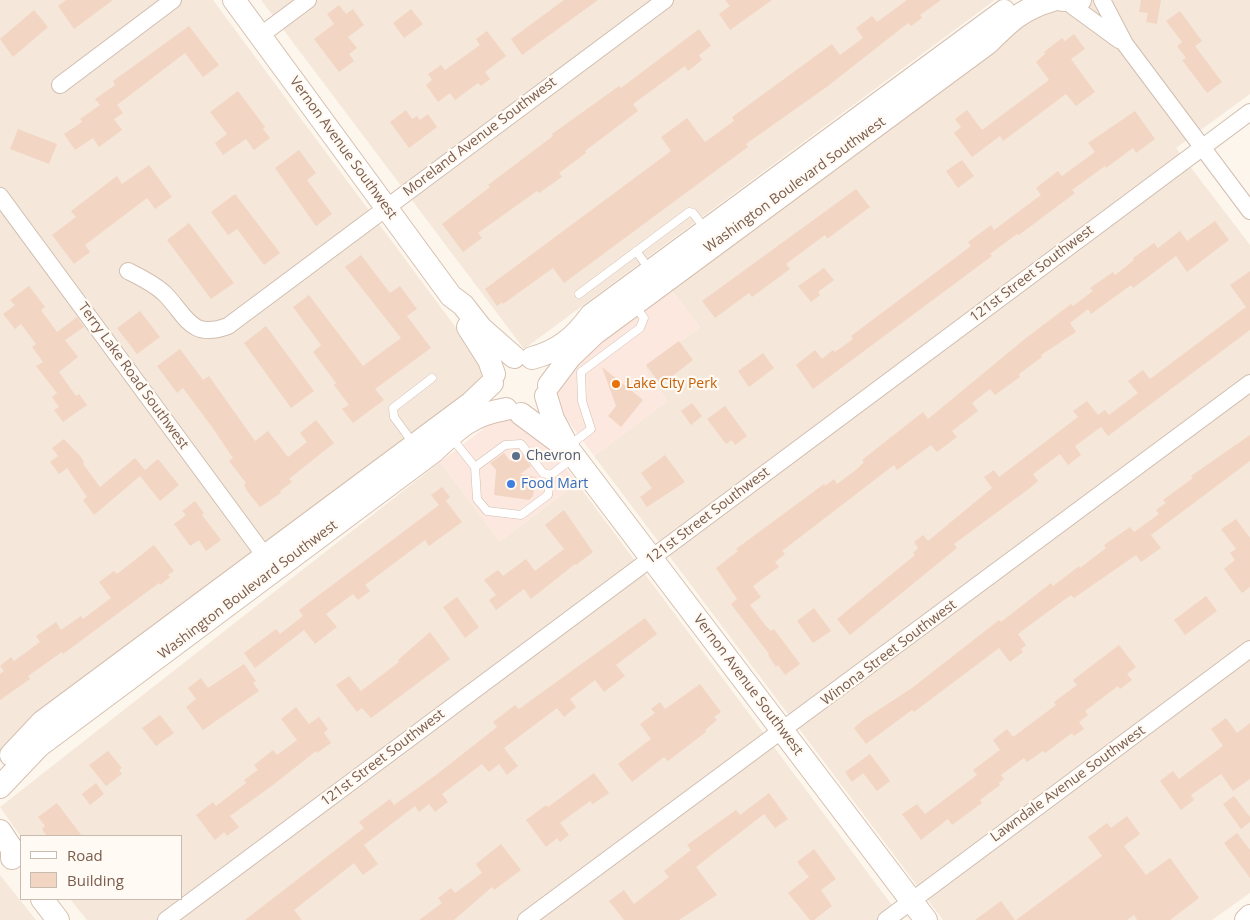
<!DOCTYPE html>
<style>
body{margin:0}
#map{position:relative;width:1250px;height:920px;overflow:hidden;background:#fdf6ec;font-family:"Open Sans",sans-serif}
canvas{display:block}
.legend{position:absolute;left:20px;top:835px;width:162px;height:65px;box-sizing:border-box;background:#fffaf3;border:1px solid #cabbb1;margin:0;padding:6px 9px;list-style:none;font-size:15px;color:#7a5c4d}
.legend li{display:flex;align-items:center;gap:10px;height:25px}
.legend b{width:25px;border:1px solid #cabbb1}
</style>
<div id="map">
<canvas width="1250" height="920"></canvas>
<ul class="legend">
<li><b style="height:6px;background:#fff"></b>Road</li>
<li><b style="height:14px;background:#f3d5c3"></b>Building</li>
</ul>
</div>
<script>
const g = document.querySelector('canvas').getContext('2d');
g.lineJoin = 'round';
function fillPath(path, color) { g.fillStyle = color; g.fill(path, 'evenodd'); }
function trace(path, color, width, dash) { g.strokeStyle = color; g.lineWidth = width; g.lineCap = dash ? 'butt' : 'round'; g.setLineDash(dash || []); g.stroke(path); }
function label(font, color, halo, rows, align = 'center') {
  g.font = font + ' "Open Sans",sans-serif'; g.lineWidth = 4.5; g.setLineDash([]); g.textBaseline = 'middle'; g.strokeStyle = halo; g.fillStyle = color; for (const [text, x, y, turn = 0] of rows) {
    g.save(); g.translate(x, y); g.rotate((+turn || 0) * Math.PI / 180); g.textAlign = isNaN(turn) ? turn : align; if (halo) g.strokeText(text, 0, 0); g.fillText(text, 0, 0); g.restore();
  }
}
const residential = new Path2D(`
 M0,0h213l281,379 -494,372z
 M261,0h734l-471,349z
 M1060,0h190v94l-74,54 74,97v648l-38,27h-269l-349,-464 73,-55 -23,-33 56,-41 -31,-40z
 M440,462l60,79 77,-58 326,437h-816l-17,-21h111v-63l-160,1 -21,-30z
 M0,875l36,45h-36z`);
const commercial = new Path2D(`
 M669,287l31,40 -56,41 23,33 -73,55 -46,-62 7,-21z
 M517,403l60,80 -77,58 -60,-79z`);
const building = new Path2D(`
 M66,0h47l-39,29 -16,-23z
 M564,0h34l-76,55 -11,-16z
 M725,0h47l-42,30 -11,-16 11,-8z
 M907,0h34l-21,15 2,3 -11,8 -3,-3 -80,63 -82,58 2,3 -184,136 -11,-15 -50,36 -1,-2 -5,4 -12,-17 186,-138 -10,-14 26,-19 18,24 29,-21 -2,-4 100,-73 8,11 23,-17 -7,-10 16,-12 5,6z
 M1141,0h20l-4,24 -11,-2 2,-9 -9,-1z
 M339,5l7,9 7,-5 11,16 -16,12 9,11 -8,6 5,7 -15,11 -25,-33 20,-15 -7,-10z
 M411,9l12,15 -19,14 -11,-15z
 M34,10l14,17 -35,30 -13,-18z
 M1180,11l22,30 -7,5 27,36 -15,11 -25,-33 4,-2 -9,-12 5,-4 -16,-21z
 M189,26l30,39 -16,12 -18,-24 -68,52 6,8 -9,6 8,11 -23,17 -6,-9 -18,12 -11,-16 18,-12 -2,-3 20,-14 -5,-6 20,-14 -2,-4z
 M699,29l12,17 -12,9 3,5 -14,11 -3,-5 -52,38 5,7 -53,40 1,2 -27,20 3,4 -3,2 -20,14 -2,-2 -59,42 4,5 -19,14 -21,-28 48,-37 -2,-2 65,-49 -1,-2 67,-48 2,2z
 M487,31l19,25 -21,16 5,7 -9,7 -3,-3 -23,17 -5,-7 -12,9 -12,-17 6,-5 -4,-6 13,-9 4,5 35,-25 -4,-6z
 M1074,34l11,15 -14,10 24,33 -19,14 -10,-12 -63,47 -3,-5 -28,21 -18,-24 7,-6 -6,-8 12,-9 15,20 67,-50 -13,-18 9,-8 -1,-2 18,-14 3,3z
 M238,91l27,36 -2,2 7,9 -16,12 -8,-11 -23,16 -8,-12 12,-9 -17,-22z
 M406,110l6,9 5,-3 3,4 8,-6 9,13 -28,21 -19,-26z
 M1135,111l20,28 -19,14 -3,-5 -27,20 -1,-2 -33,24 3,3 -56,42 -2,-1 -27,20 2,2 -179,133 -17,-24 19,-15 7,9 11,-9 2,2 18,-13 -2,-3 120,-90 -3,-4 23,-17 3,5 47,-35 -5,-7 22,-17 4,5 33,-24 -7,-9z
 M18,129l39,15 -8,20 -39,-15z
 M299,150l17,23 -9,7 25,34 -16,12 -41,-58z
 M962,160l12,16 -16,12 -12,-17z
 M149,165l23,32 -17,12 -8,-11 -62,47 5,7 -16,12 -22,-29 24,-18 -5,-6 46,-35 5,8z
 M856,189l14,18 -43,32 -2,-4 -39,29 4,5 -38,28 -3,-4 -34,25 -13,-17z
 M235,194l45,59 -16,12 -27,-36 -9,6 -17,-23z
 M1215,221l14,19 -42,32 -11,-16 -43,32 -2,-3 -40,29 -3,-5 -18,14 6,9 -35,23 1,2 -23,17 1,3 -25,18 -5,-6 -18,14 6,8 -26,20 5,6 -20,15 -6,-7 -34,25 -3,-5 -112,86 3,3 -10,8 4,5 -26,19 8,11 -11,8 15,20 6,6 3,-2 26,35 -15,11 -7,-10 -2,2 -8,-12 1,-1 -38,-50 6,-5 -21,-31 22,-17 -2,-2 88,-65 1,2 9,-7 3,5 19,-14 8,-8 -2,-2 61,-48 5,7 98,-81 45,-34 2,2 20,-15 -3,-3 23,-16 2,3 19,-15 -1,-2 21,-15 4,5 22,-17 7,10z
 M189,223l45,60 -23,16 -44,-59z
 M361,255l29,38 10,-7 17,23 -10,7 24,32 -56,41 9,11 -31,23 -11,-14 7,-4 -15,-20 2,-2 -23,-31 8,-7 -28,-38 16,-12 54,71 38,-28 -56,-71z
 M824,268l10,12 -16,12 2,3 -9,7 -13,-16z
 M1250,271v59l-142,106 -7,-9 -26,19 6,9 -13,10 -8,-11 -27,20 5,7 -8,7 -76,56 3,4 -107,87 -13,-16 78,-64 -2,-2 5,-5 -4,-6 9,-7 5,6 64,-53 -8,-11 10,-7 5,7 79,-60 -5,-6 14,-10 11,14 7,-5 4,5 29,-22 -10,-12 15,-11 7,9 96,-72 -16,-22z
 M29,286l16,21 -4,3 16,22 20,-15 7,10 -19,13 13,17 -19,15 17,24 3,-2 8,11 -24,17 -9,-12 5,-3 -7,-10 5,-4 -21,-27 7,-4 -11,-15 4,-3 -15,-20 -6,5 -12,-15 12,-9 -5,-5z
 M140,311l20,26 -23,17 -20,-26z
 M266,326l48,65 -23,17 -47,-65z
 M679,341l14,19 -32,25 -15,-20z
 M180,349l23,31 6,-4 46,65 13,-10 20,26 19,-15 -7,-9 16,-13 18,23 -45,36 3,3 -12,9 1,2 -21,14 -13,-16 -3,-6 2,-2 -17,-22 4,-3 -21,-31 -29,-39 -6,5 -20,-27z
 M763,353l11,15 -25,19 -11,-16z
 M602,367l41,33 -22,27 -13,-11 8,-10z
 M692,403l10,13 -11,9 -10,-14z
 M725,406l22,30 -12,9 -3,-5 -6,4 -19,-25z
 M1250,435v26l-99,74 10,13 -20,14 -5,-7 -62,43 -3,-3 -48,35 -5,4 8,11 -5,4 2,3 -13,10 -11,-14 -85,64 -2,-2 -46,34 -12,-16 9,-8 49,-32 87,-68 2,2 50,-39 2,3 26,-20 1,2 26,-20 -2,-3 26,-18 4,5 25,-18 -3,-4 10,-7 -3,-3 30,-22 -2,-2z
 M64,439l17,18 3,5 -1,2 17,23 35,-29 10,12 13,-11 21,26 -19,16 -20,-25 -46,39 -11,-15 4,-3 -20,-29 -8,6 -9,-12 8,-6 -6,-8z
 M504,453l6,8 11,-8 10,13 -11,8 16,3 -3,19 -4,4 -35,-5 2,-25 -6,-7z
 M665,455l20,27 -38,25 -7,-10 12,-9 -11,-15z
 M442,487l8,10 -4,4 16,21 -33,24 -4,-6 -60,45 5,6 -12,9 -5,-6 -27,20 11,13 -22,17 -11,-14 -49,38 -11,-15 32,-24 4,5 23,-18 -4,-6 140,-105 -8,-10z
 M195,501l9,12 -2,2 19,25 -15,11 -7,-11 -9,6 -16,-22 12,-9 -4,-4z
 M564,510l29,42 -17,13 -1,-1 -44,35 -7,-10 -28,21 -7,-10 7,-5 -12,-15 14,-10 5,6 23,-17 9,12 29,-22 -19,-24z
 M1236,519l14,19v49l-8,6 -18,-24 11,-9 -5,-7 6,-4 -15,-20z
 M154,545l20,26 -6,4 2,2 -10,8 -1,-2 -96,71 -1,-2 -34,24 2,3 -30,21v-26l4,-3 -4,-5 11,-9 3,4 26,-19 -4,-6 20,-14 5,8 20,-14 2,3 28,-21 -12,-16 15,-11 3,3z
 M1206,596l11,15 -32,24 -11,-15z
 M457,597l22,30 -14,11 -22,-31z
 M814,608l17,23 -18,12 -16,-22z
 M645,618l12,16 -41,31 9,11 -21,16 -9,-12 -25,19 6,8 -12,10 -7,-9 -53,40 14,18 -11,9 -8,-11 -10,8 -7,-8 -40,30 6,8 -13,10 -6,-8 -10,8 -4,-6 -51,39 14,19 -15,11 -9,-12 -60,47 8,10h-57l119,-92 -5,-6 31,-23 4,6 42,-30 61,-48 -4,-5 22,-17 4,4z
 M430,632l20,27 -79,59 -9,-10 -5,4 -21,-27 13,-9 12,15 38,-29 -1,-2z
 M1119,645l17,22 -9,7 5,6 -12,9 -2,-3 -33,25 3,4 -9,7 5,7 -10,7 -2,-3 -27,20 -2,-2 -16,11 -3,-4 -23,17 3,4 -5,4 1,2 -20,15 2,3 -30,22 -4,-6 -27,21 -19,-26 15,-10 8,10 52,-39 -4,-5 27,-20 -7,-10 14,-11 6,8 43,-32 -2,-3 23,-17 -4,-5z
 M244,664l12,17 -3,2 6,8 -56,39 -17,-23 10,-8 -8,-11 13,-10 7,10z
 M700,684l21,28 -7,5 3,3 -12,10 1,2 -38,29 -4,-4 -32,25 -14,-18 33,-25 -11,-15 15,-11 -4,-4 9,-7 5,7z
 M296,707l13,17 10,-7 9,12 -4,4 7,10 -14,10 -1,-2 -43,34 -43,31 9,11 -12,9 -3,-4 -9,8 -19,-25 17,-13 3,4 30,-23 -2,-3 14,-10 -4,-5 19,-15 4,5 20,-15 -16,-21z
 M160,715l14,18 -18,13 -14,-18z
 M1226,718l11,15 13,-10v56l-17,12 -12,-17 -30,21 3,5 -13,10 -21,-29 13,-10 6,8 44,-33 -12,-17z
 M108,751l14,17 -3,2 3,4 -16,12 -17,-21z
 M870,754l20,27 -13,10 -14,-18 -11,9 -7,-10z
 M594,773l15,20 -16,11 -3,-3 -30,22 9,12 -9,7 -3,-4 -11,9 -20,-27 20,-15 2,2z
 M96,783l8,11 -14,11 -8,-11z
 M769,793l19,26 -13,9 -11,-14 -68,53 21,28 -38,25h-55l-15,-19 15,-11 10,14 35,-27 -5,-6 27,-21 -4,-5 49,-35 4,5z
 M1234,796l16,21v5l-9,7 -18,-25z
 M57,803l25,33h-35l-5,-7 3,-3 -7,-9z
 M1127,816l13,18 -16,12 22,29 24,-17 29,40 -29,22h-33l-3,-5 -7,5h-111l86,-64 -14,-19 19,-14 4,5z
 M1237,833l13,17v28l-26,-35z
 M501,844l20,26 -27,20 -2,-3 -38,33h-35l23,-17 -4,-5 13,-10 4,5 27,-20 -6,-9z
 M814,849l22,30 -15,11 11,16 -18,14h-4l-22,-27 21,-16 -12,-15z
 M1001,901l14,19h-40z`);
const lane = new Path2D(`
 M636,251l14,19
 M579,294l110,-82 4,1 12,16
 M451,437l24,30 2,32 10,12 34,4 27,-20 3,-20 22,-17
 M413,443l-19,-26 -1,-9 39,-30
 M570,445l21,-16 -9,-28 -1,-29 59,-44 4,-10 -9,-12
 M475,467l30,-22 16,-1 22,29 8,2`);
const street = new Path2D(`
 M1102,0l23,44 125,167
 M1067,2l52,38
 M261,35l47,-35
 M60,85l113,-85
 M0,196l265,360
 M128,271c12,6 25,12 36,22 23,23 26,47 64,33l437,-326
 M166,920l1084,-808
 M526,920l724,-537
 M886,920l364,-271`);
const secondary = new Path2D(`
 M234,0l217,296 12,9 18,23 33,29
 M1063,0h17
 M468,327l21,33 5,14
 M532,358c27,-7 43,-21 59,-43l413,-304
 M549,385l21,-28 24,-23 394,-291c22,-22 34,-34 65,-43
 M546,396l7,23 17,32 356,469
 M521,414l43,32
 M11,755l31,-33 429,-319 21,-20
 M0,787l39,-41 394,-294c25,-24 38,-37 73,-43
 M0,831l12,18v9
 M42,899l16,21
 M1246,920l4,-4`);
const markers = [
 [616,384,5,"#e8710a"],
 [516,456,5,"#5c6f8a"],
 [511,484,5,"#3f7fe0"]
];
const streetNames = [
 ["Moreland Avenue Southwest",480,137,-37],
 ["Vernon Avenue Southwest",343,148,54],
 ["Washington Boulevard Southwest",795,185,-36],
 ["121st Street Southwest",1032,274,-37],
 ["Terry Lake Road Southwest",133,376,54],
 ["121st Street Southwest",708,516,-37],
 ["Washington Boulevard Southwest",248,590,-37],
 ["Winona Street Southwest",889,653,-37],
 ["Vernon Avenue Southwest",748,685,53],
 ["121st Street Southwest",383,758,-37],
 ["Lawndale Avenue Southwest",1068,784,-36]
];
const foodNames = [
 ["Lake City Perk",626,384]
];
const serviceNames = [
 ["Chevron",526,456]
];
const shopNames = [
 ["Food Mart",521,484]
];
fillPath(residential, '#f5e8da');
fillPath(commercial, '#fde8e0');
fillPath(building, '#f3d5c3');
trace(lane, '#d1beb0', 9);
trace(street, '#d1beb0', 18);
trace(secondary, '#d6c0b0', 24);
trace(lane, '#fff', 8);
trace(street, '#fff', 16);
trace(secondary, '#fff', 22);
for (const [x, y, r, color] of markers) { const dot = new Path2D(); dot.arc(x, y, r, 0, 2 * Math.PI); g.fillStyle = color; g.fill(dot); trace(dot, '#fffaf3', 2); }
label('14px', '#7a5c4d', '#fffaf3', streetNames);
label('14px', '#c56008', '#fffaf3', foodNames, 'left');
label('14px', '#4e5e75', '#fffaf3', serviceNames, 'left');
label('14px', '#366cbe', '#fffaf3', shopNames, 'left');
</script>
